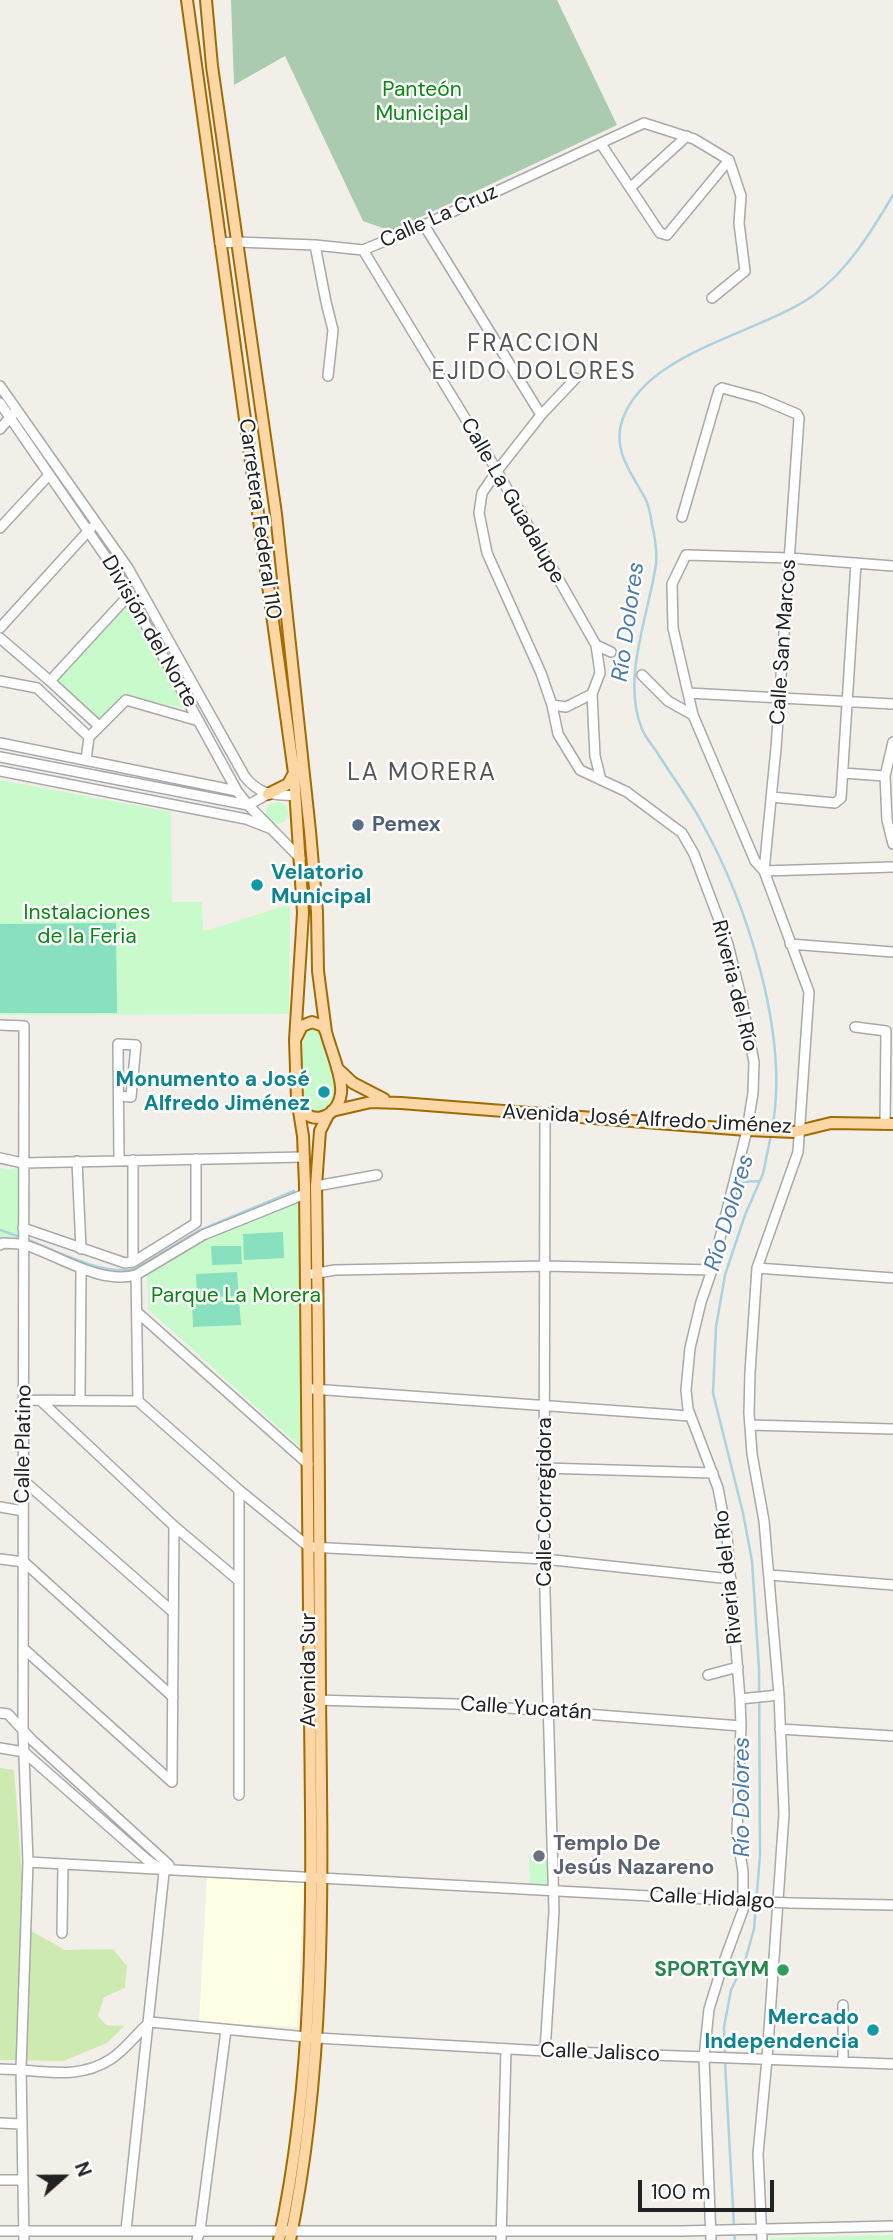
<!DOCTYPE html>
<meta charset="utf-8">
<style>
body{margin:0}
#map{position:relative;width:893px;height:2240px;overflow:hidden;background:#f2efe9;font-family:"DM Sans",sans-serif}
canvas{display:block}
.north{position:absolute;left:28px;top:2142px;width:70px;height:70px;-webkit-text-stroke:5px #fff;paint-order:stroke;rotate:69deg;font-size:19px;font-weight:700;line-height:28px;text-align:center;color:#222}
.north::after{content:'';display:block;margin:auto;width:24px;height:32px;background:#222;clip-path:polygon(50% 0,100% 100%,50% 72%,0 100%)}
.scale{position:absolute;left:638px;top:2180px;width:136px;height:32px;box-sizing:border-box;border:4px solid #222;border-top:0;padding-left:9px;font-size:21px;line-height:24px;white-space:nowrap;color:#222;-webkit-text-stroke:5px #fff;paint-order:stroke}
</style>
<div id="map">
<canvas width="893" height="2240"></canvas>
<div class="north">N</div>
<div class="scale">100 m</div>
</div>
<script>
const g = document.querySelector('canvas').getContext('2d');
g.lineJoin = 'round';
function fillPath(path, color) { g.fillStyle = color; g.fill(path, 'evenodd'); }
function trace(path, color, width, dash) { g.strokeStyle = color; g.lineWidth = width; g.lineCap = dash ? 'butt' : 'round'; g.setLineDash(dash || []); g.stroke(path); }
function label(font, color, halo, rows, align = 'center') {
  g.font = font + ' "DM Sans",sans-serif'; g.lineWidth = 5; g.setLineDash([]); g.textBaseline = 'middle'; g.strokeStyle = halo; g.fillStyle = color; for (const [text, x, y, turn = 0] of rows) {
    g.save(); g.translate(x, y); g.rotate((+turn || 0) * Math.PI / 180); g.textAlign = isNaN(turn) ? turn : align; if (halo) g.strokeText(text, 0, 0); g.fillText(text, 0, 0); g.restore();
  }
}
const education = new Path2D(`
 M207,1878l97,5 -7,144 -98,-5z`);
const grass = new Path2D(`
 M0,1768l14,2 12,158 39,22 48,-1 14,17 -2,22 -21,9 -6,19 8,9 18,1 -17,17 -44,18 -63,-1z`);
const cemetery = new Path2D(`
 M231,0h326l60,125 -226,106 -28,-10 -78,-165 -51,29z`);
const park = new Path2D(`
 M127,606l60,103 -62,-13 -27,25 -43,-41z
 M0,780l171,32 1,90h30l1,28h7l80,-26 -1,110 -289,1z
 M266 813a11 11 0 1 1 22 0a11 11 0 1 1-22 0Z
 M321,1026l18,60 -3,15 -13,12c-5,-2 -11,-3 -15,-8 -11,-13 -7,-64 0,-78z
 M20,1167v74l-20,-1v-72l9,2z
 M305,1194l2,259 -159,-144 -1,-40 56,-34z
 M529,1854h23l1,36 -23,-1z
 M893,2235v5h-123v-2z`);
const pitch = new Path2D(`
 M116,923l1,90h-117v-89z
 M283,1232l1,26 -40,2 -1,-26z
 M211,1246h30l1,18 -30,1z
 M237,1272l2,24 -42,2 -1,-24z
 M239,1300l2,25 -48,2 -1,-24z`);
const stream = new Path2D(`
 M772,1129c18,-93 -25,-225 -70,-306 -12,-23 -28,-44 -42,-66 -5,-9 -14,-18 -18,-28 -21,-50 7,-115 14,-165 1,-12 -1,-27 -4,-39 -1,-8 -3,-19 -7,-27 -13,-24 -33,-48 -23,-77 23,-70 138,-87 192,-126 34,-25 58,-64 79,-100
 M742,1182l18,-1
 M0,1230l20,7
 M26,1239c30,12 77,37 109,30l63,-38 96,-40
 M725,2055l-1,-28 7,-37 14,-29 9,-32 6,-74 -1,-186 -7,-108 -9,-48 -30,-120 3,-66 9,-52 20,-60 18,-41 8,-39
 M725,2062l9,164
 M734,2233l1,7`);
const minor = new Path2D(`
 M601,144l59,89 7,2 62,-75
 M630,188l57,-52
 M424,225l117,190
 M220,243l17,-1 78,3 48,5 61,-25 220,-102 50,16 35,21 12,36 -2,27 6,48 -33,27
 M315,245l11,57 7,28 -5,46
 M363,250l130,214 103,181 4,28 -8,21 -26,13 -14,-2
 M576,378l-35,37 -44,56 -15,22 -3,20 8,40 54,120 11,32 6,29 22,36 47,22 55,41 12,21 34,90 14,57 12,61 -1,31 -6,37 -35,140 -11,32 -11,46 -4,42 2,19 30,79 9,48 13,163 1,27 -4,107 6,39v38l-21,57 -13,42 -5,48 7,183
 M0,386l128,182 117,209c16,19 27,17 50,19
 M0,403l119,173 118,215 11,14 52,53
 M0,429l13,-15
 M682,517l37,-127 3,-2 37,10 38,16 2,4 -23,330 -12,123
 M0,528l49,-53
 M0,628l91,-100
 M0,638l50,43 49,45
 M596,645l15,7
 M642,675l26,26 25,14
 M0,681l37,7 52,49
 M50,681l80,-87
 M688,693l205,11
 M592,694l3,62 6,24
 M89,737l37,-37 73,21
 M893,742l-8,34 2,44 6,24
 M0,743l237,48
 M0,757l248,48 20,-11
 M86,760l3,-23
 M0,771l246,48 23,9
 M843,773l42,3
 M771,797l64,6 6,-5 15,-235
 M764,871l129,-4
 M790,944l103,8
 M0,1025l24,1 -1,705 5,131 -7,207 3,171
 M855,1027l31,4 -1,93
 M119,1096l12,1 5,-52 -18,-1 1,116
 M0,1158l23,5 281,-6
 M133,1160v102
 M77,1161l4,88
 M316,1186l61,-11
 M23,1228l102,35 8,-1 63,-39v-64
 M0,1245l3,-2c7,1 15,0 22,2 33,10 75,40 111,30l67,-40 102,-41
 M757,1268l136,10
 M312,1274l23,-4 211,-4 166,4
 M136,1275l2,126
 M137,1312l171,152
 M312,1389l378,27
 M25,1400l113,1 101,89 70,57 235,12 187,20
 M80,1400l1,-131
 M41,1401l133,125 64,54
 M750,1425l143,4
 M544,1468l169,5
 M23,1480l150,132
 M0,1507l23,4
 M0,1559l24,3 149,135
 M770,1575l123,10
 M23,1648l149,134
 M708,1675l30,-8
 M740,1699l39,-4
 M315,1700l141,4 285,22
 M0,1713l8,1 24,26 137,125
 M780,1729l113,7
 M0,1748l24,4 122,107 16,11
 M172,1782l2,-256
 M239,1795v-305
 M28,1862l695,38
 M790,1903l103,2
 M62,1933l1,-69
 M843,2005v57
 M150,2022l167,16 228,13 348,13
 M545,2051l9,-140 -10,-352 1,-445
 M0,2069c38,0 76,13 111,-10 15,-10 25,-25 39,-37
 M0,2123l21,1
 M0,2180h23
 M126,2230l39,-367
 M0,2231h682l211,-5
 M197,2240l3,-10 26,-200
 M501,2240l5,-191
 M762,2240l-4,-86 9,-95 17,-245 -5,-119 -15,-174 -12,-67 -3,-41 1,-41 7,-104 41,-116 11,-160 -45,-121 -9,-10 -62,-146 -20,-87 -1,-44 14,-29 104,3 103,8`);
const major = new Path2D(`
 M187,0l107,773 9,140 -8,127
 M206,0l6,66 64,448 34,317 7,81 1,59 8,61
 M268,794l20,-10 6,-11
 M312,1022l11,4 3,6c4,16 17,45 15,61 -3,27 -36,36 -44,6l-2,-59 7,-14z
 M337,1068l16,15 31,16
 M332,1111l39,-9 30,1 346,27 47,2 37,-9 62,1
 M279,2240c37,-171 33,-349 31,-523 -2,-177 -4,-354 -5,-531l-2,-50 -6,-37
 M290,2240c37,-179 32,-362 30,-544 -1,-170 -1,-340 -4,-510l4,-55 8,-16`);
const minorBridge = new Path2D(`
 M723,1900l67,3`);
const markers = [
 [358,825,7,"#5c6f8a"],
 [257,885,7,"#0f9aa8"],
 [324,1092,7,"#0f9aa8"],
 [539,1856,7,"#6b7280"],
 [783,1970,7,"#2e9e5b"],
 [873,2030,7,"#0f9aa8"]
];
const parkNames = [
 ["Panteón",422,90],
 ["Municipal",422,114],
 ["Instalaciones",87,913],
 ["de la Feria",87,937],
 ["Parque La Morera",236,1296]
];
const streetNames = [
 ["Calle La Cruz",439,217,-24],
 ["Calle La Guadalupe",512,501,60],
 ["Carretera Federal 110",259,519,82],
 ["División del Norte",149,632,60],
 ["Calle San Marcos",784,642,-86],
 ["Riveria del Río",734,986,76],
 ["Avenida José Alfredo Jiménez",647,1120,3],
 ["Calle Platino",24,1444,-89],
 ["Calle Corregidora",545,1502,-90],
 ["Riveria del Río",729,1577,-96],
 ["Avenida Sur",309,1670,-90],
 ["Calle Yucatán",526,1709,4],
 ["Calle Hidalgo",712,1899,3],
 ["Calle Jalisco",600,2053,2]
];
const serviceNames = [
 ["Pemex",372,825]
];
const cultureNames = [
 ["Velatorio",271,873,"left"],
 ["Municipal",271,897,"left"],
 ["Monumento a José",310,1080],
 ["Alfredo Jiménez",310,1104],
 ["Mercado",859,2018],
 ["Independencia",859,2042]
];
const worshipNames = [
 ["Templo De",553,1844],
 ["Jesús Nazareno",553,1868]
];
const leisureNames = [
 ["SPORTGYM",769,1970]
];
const waterNames = [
 ["Río Dolores",629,622,-82],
 ["Río Dolores",730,1213,-73],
 ["Río Dolores",743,1797,-90]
];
const quarterNames = [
 ["FRACCION",534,345],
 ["EJIDO DOLORES",534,373],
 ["LA MORERA",422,774]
];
fillPath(education, '#ffffe5');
fillPath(grass, '#cdebb0');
fillPath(cemetery, '#aacbaf');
fillPath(park, '#c8facc');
fillPath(pitch, '#88e0be');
trace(stream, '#aad3df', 2.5);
trace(minor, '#a9a9a9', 12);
trace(major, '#a06b00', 14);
trace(minor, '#fff', 9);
trace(major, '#fcd6a4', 10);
trace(minorBridge, '#a9a9a9', 12, []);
trace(minorBridge, '#fff', 9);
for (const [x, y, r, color] of markers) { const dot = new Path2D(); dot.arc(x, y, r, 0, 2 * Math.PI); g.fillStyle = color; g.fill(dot); trace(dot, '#fff', 2.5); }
label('21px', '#0c8416', '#fff', parkNames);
label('21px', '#222', '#fff', streetNames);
label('bold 21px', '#4e5e75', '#fff', serviceNames, 'left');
label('bold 21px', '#0d838f', '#fff', cultureNames, 'right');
label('bold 21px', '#5b616d', '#fff', worshipNames, 'left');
label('bold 21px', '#27864d', '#fff', leisureNames, 'right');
label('italic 23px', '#4a7aab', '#fff', waterNames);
g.letterSpacing = '2px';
label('24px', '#555', '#fff', quarterNames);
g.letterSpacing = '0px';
</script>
